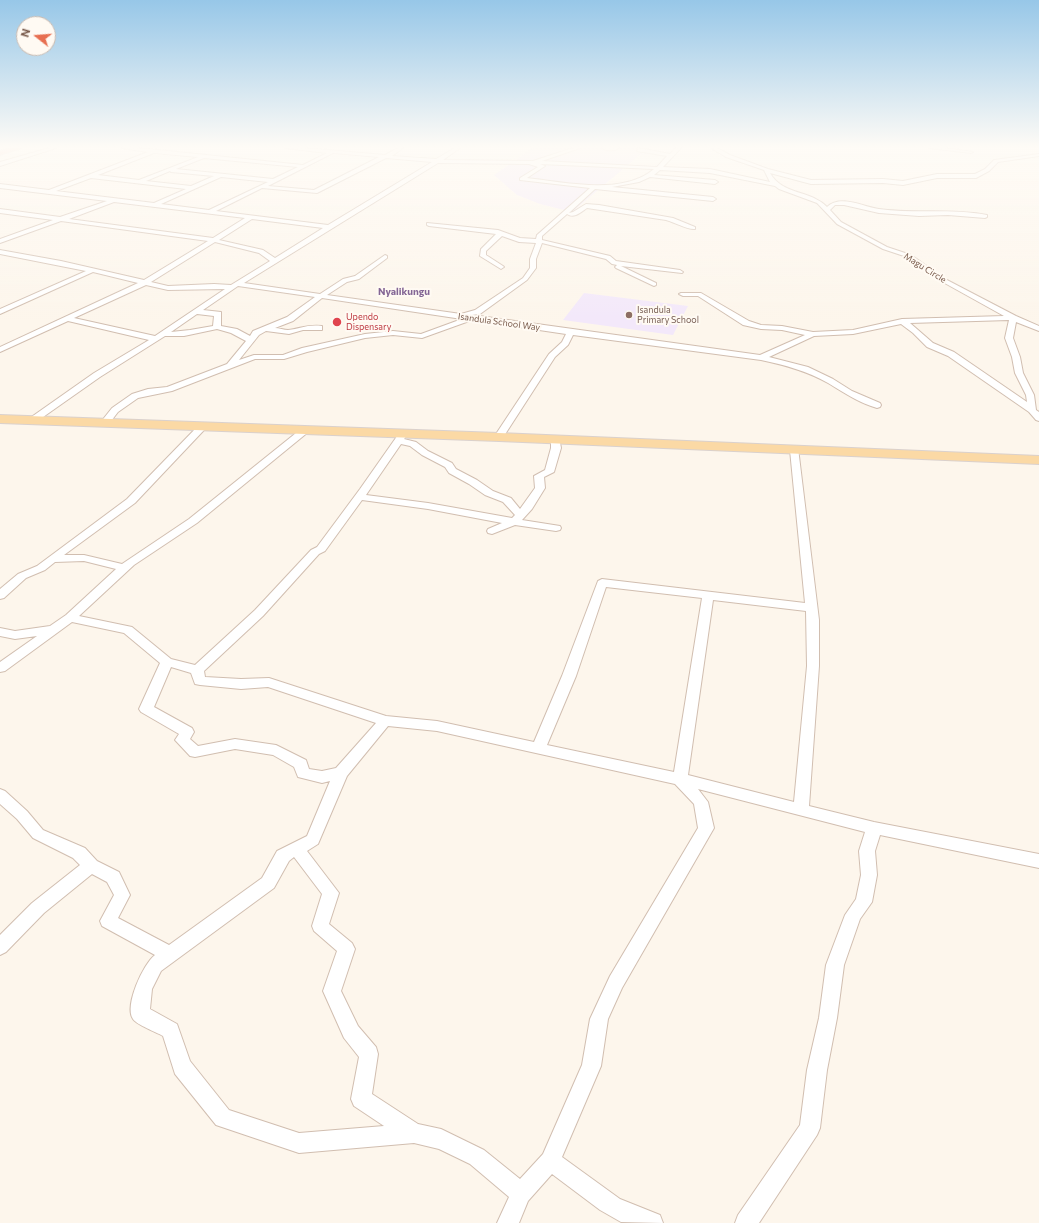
<!DOCTYPE html>
<style>
body{margin:0}
#map{position:relative;width:1039px;height:1223px;overflow:hidden;background:#fdf6ec;font-family:Commissioner,sans-serif}
canvas{display:block}
.north{position:absolute;left:16px;top:16px;width:40px;height:40px;box-sizing:border-box;background:#fffaf3;border:1px solid #cabbb1;border-radius:50%;rotate:287deg;font-size:11px;font-weight:700;line-height:16px;text-align:center;color:#7a5c4d}
.north::after{content:'';display:block;margin:auto;width:14px;height:18px;background:#e76f51;clip-path:polygon(50% 0,100% 100%,50% 72%,0 100%)}
</style>
<div id="map">
<canvas width="1039" height="1223"></canvas>
<div class="north">N</div>
</div>
<script>
const g = document.querySelector('canvas').getContext('2d');
g.lineJoin = 'round';
function fillPath(path, color) { g.fillStyle = color; g.fill(path, 'evenodd'); }
function trace(path, color, width, dash) { g.strokeStyle = color; g.lineWidth = width; g.lineCap = dash ? 'butt' : 'round'; g.setLineDash(dash || []); g.stroke(path); }
function label(font, color, halo, rows, align = 'center') {
  g.font = font + ' Commissioner,sans-serif'; g.lineWidth = 4; g.setLineDash([]); g.textBaseline = 'middle'; g.strokeStyle = halo; g.fillStyle = color; for (const [text, x, y, turn = 0] of rows) {
    g.save(); g.translate(x, y); g.rotate((+turn || 0) * Math.PI / 180); g.textAlign = isNaN(turn) ? turn : align; if (halo) g.strokeText(text, 0, 0); g.fillText(text, 0, 0); g.restore();
  }
}
const education = new Path2D(`
 M533,148h115l-76,64 -32,-8 -23,-9 -23,-20z
 M584,293l104,13 -15,29 -110,-15z`);
const minor = new Path2D(`
 M49,148h7l-56,18v-4z
 M122,148h16l165,17 24,-12 -42,-5h19l81,7 13,-7h5l-11,8 44,3 19,-11h5l-17,12 90,1 40,-13h7l-38,13 115,6 10,-11 -30,-5 1,-3 32,6 6,-6h5l-18,19 47,2 60,13 -6,-12 -38,-13 -15,-9h6l13,7 38,14 43,11 72,-1 20,2 34,-7h38l10,-5 9,-9 45,-6v2l-41,6 -9,9 -13,7h-39l-34,7 -20,-2 -72,1 -41,-11c12,22 41,17 57,34 14,-13 36,0 52,2 36,5 73,-1 108,6v2l-2,1 -37,-3 -29,1 -40,-3 -35,-8h-9l-5,5 11,12 46,25 24,8 34,24 71,37 23,10v5l-23,-9 -3,16 7,19 3,16 11,22 2,15 3,2v9l-3,-1 -7,-8 -81,-56 -21,-9 -14,-14 -12,-9 -48,10 -39,2 -45,21 39,10 25,12 19,12 28,12 1,2 -1,2 -3,1c-18,-5 -34,-16 -49,-25 -21,-12 -43,-18 -67,-23l-188,-25 -5,10 -13,12 -53,82 -3,1 -5,-3 55,-83 13,-12 4,-8 -94,-14 -50,18 -29,-3 -28,3 -58,14 -23,7h-29l-83,32 -34,7 -20,14 -10,13h-6l-2,-2 12,-15 20,-14 16,-5 19,-2 60,-23 19,-23 -15,-8 -14,-4 -33,7h-19l-65,41 -64,45h-6l-2,-2 2,-2 64,-45 55,-33 -81,-19 -68,31v-5l138,-64 -45,-11 -93,42v-5l86,-38 -86,-17v-4l61,11 83,19 64,-39 -147,-20 -61,22v-4l53,-19 -53,-7v-4l60,8 47,-16 -107,-13v-4l49,6 99,-38zM154,153l44,4 -59,23 -41,-5zM333,153l46,4 -65,33 -46,-4zM204,158l94,9 -25,12 -97,-10zM386,158l46,4 -104,63 -112,-14 46,-23 55,5zM438,163l91,1 9,3 -18,11v2l70,8 -53,47 -1,4 -16,-1 -22,-8 -71,-7v2l2,1 67,8 -15,15 -1,7 21,13 3,-2 -1,-1 -17,-11v-4l16,-15 17,6 17,1 -6,16v9l-7,10 -48,32 -14,4 -134,-19 20,-13 12,-3 28,-21v-2l-2,-1 -30,21 -12,3 -23,15 -76,-11zM540,164l114,5c-31,27 -90,13 -127,9l18,-12zM660,170l50,3 65,13 4,3 38,14 20,21 46,25 24,8 34,24 63,35 -102,3 -49,11 -40,2 -31,-6 -21,-1 -12,-4 -48,-28h-20l-2,1 4,2h15l45,29 18,4 21,1 23,5 -45,20 -288,-40 8,-1 47,-34 9,-12v-9l6,-16 64,16 6,5 5,1 -2,2 1,1 38,18 2,-1v-2l-35,-17 61,7 1,-1 -3,-2 -64,-9 -6,-5 -68,-16v-4l25,-22c7,5 14,-2 20,-6l79,12c8,2 22,10 29,9v-2l-22,-9 -74,-13 -13,-1 -13,8 -4,1 26,-24 118,12 3,-2 -3,-2 -101,-10 27,-5 11,-5 65,7 3,-2 -3,-2 -61,-5zM170,171l1,1 43,4 -23,10 -45,-5zM221,177l47,5 -59,28 -48,-6zM91,178l95,11 -32,14 -98,-12zM114,202l131,16 -32,20 -144,-19zM252,219l71,9 -48,30 -12,-8 -44,-10zM215,242l44,11 11,8 -39,24 -17,-1 -46,2 -17,-4zM146,285l22,5 57,-1 -70,47 -81,-18zM238,286l77,11 -28,20 -34,14 -3,5 -13,-7 -16,-3v-14l-18,-2zM322,298l140,21 -41,15 -28,-3 -28,3 -63,14 -19,7h-29l-15,5 20,-25 7,-4 23,3 14,-4h19v-4c-15,-2 -22,3 -34,4 -4,0 -9,-2 -13,-2l18,-7zM197,314l17,2 -1,10 -23,4 -19,2zM1009,320l-4,18 7,19 3,16 11,22 1,7 -73,-50 -21,-9 -23,-20z
 M602,148h17c-3,3 -14,3 -17,0z
 M929,148h16l28,4 -2,1z
 M202,424l3,1 2,2 -2,2 -70,74 -71,52h20l38,9 67,-45 112,-90h6l2,2 -2,2 -110,90 -63,42 -55,51 53,11 39,32 24,6 60,-55 56,-60 6,-3 43,-58 40,-57 3,-1 5,3 -4,5 12,3 12,9 24,12 4,6 21,11 16,11 18,7 9,11 15,-21 -1,-12 11,-6 6,-22v-9l5,-3 3,1 2,11 -7,24 -10,5 1,11 -13,21 -10,11 38,6 1,2 -1,2 -4,1 -41,-6 -23,9 -4,-1 -1,-2 1,-2 14,-6 -74,-14 -66,-9 -37,51 -6,3 -56,62 -59,55 1,6 36,2 28,-1 117,38 51,5 97,21 28,-66 36,-95 4,-2 203,24 -15,-153 2,-2h6l21,172v46l-10,140 65,16 165,32v14l-159,-33 -5,16 2,24 -5,27 -12,17 -16,46 -7,53 -10,52 -7,58 -3,7 -58,88h-24l3,-8 62,-90 7,-55 12,-52 7,-53 19,-50 11,-16 5,-24 -2,-24 6,-19 -167,-43 10,13 6,26 -92,160 -14,31 -7,47 -39,91 58,42 40,16 3,8 -42,-1 -21,-12 -48,-36 -24,27 -9,22h-22l12,-26 -39,-33 -31,-15 -25,-6 -115,10 -83,-28 -41,-51 -12,-38c-7,-4 -26,-11 -30,-17 -9,-13 10,-55 22,-64l-53,-29 -2,-5 14,-26 -7,-13 -15,-8 -48,39 -38,39 -6,3v-20l32,-32 48,-38 -7,-7 -40,-20 -16,-19 -17,-15v-15l5,2 22,20 16,19 42,18 12,13 22,11 11,23 -12,23 51,27 93,-67 15,-27 30,-15 23,-55 -8,2 -24,-6 -4,-10 -21,-12 -38,-6 -40,8 -5,-1 -15,-16 4,-6 -38,-22 -2,-3 21,-46 -36,-30 -52,-11 -67,49 -5,1v-10l37,-26 -22,3 -15,-3v-8l15,3 35,-5 16,-11 50,-46 -32,-8 -29,1 -10,8 -19,8 -22,20 -4,1v-10l18,-15 19,-8 90,-67 72,-74zM401,444l9,2 12,9 23,12 4,6 20,11 16,11 18,7 12,13 -3,3 -84,-15 -62,-8zM606,587l96,11 -28,174 -127,-27 29,-69zM713,600l93,11 1,55 -13,136 -106,-27zM171,667l20,6 4,11 5,1 41,4 27,-2 108,36 -40,45 -14,3 -13,-2 -3,-9 -30,-15 -41,-6 -37,7 -8,-7 4,-7 -2,-4 -38,-21zM388,726l49,5 238,53 19,20 4,24 -88,148 -20,43 -8,46 -39,89 -23,25 -36,-29 -43,-21 -23,-5 -46,-30 6,-40 -2,-7 -18,-21 -17,-35 14,-42 -3,-6 -23,-19 10,-31 -32,-42 11,-7 29,-68zM294,857l28,37 -10,32 2,5 23,20 -14,40 21,47 15,19 -8,42 3,7 30,20 -85,7 -70,-23 -39,-49 -13,-37 -27,-15 2,-20 9,-18 113,-83 15,-27z`);
const major = new Path2D(`
 M0,415l499,18 540,23v8l-540,-23 -499,-18z`);
const highway = new Path2D(`
 M10,148h12l-22,7v-4z`);
const markers = [
 [629,315,4,"#8d6e63"],
 [337,322,5,"#e0444e"]
];
const farStreetnames = [
 ["Magu Circle",925,268,32],
 ["Isandula School Way",499,322,8]
];
const farEducationnames = [
 ["Isandula",637,310],
 ["Primary School",637,320]
];
const farHealthnames = [
 ["Upendo",346,317],
 ["Dispensary",346,327]
];
const farQuarternames = [
 ["Nyalikungu",404,292]
];
fillPath(education, '#f3e8fa');
trace(minor, '#d1beb0', 2);
trace(major, '#dad1cd', 2);
trace(highway, '#dad1cd', 2);
fillPath(minor, '#fff');
fillPath(major, '#fbd9a5');
fillPath(highway, '#f7b7a3');
const sky = g.createLinearGradient(0, 0, 0, 319);
sky.addColorStop(0, '#97c7e8');
sky.addColorStop(0.46, '#fefbf6');
sky.addColorStop(1, '#fefbf600');
g.fillStyle = sky;
g.fillRect(0, 0, 1039, 319);
for (const [x, y, r, color] of markers) { const dot = new Path2D(); dot.arc(x, y, r, 0, 2 * Math.PI); g.fillStyle = color; g.fill(dot); trace(dot, '#fffaf3', 1.5); }
label('9px', '#7a5c4d', '#fffaf3', farStreetnames);
label('9px', '#785e54', '#fffaf3', farEducationnames, 'left');
label('9px', '#be3a42', '#fffaf3', farHealthnames, 'left');
label('bold 10px', '#846695', '#fffaf3', farQuarternames);
</script>
